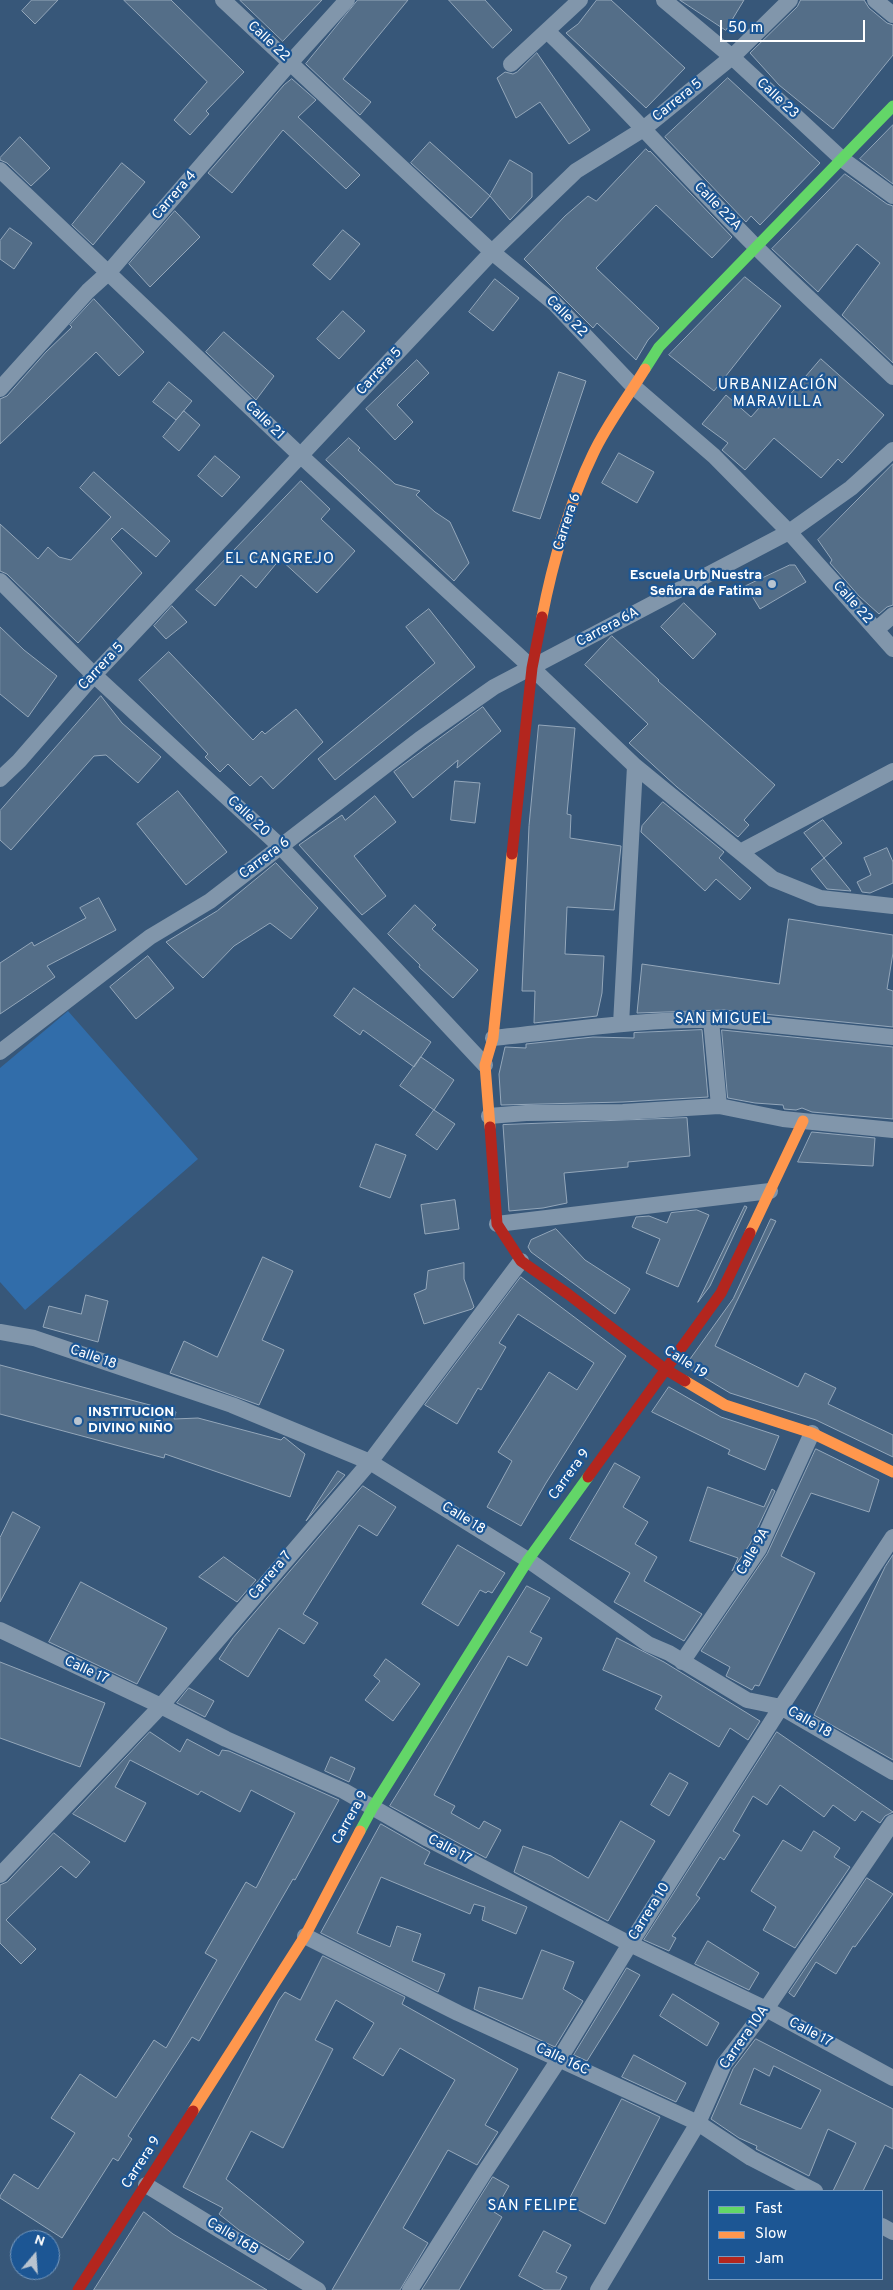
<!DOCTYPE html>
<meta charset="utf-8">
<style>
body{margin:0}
#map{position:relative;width:893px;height:2290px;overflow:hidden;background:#375779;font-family:Overpass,sans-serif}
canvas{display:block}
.legend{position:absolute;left:708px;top:2190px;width:175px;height:90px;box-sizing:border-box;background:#1c5694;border:1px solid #779abf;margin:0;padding:6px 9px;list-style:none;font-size:15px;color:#fff}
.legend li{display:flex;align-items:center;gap:10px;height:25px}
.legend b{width:25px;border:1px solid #779abf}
.north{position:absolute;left:10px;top:2230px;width:50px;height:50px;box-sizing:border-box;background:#1c5694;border:1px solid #779abf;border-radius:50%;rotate:18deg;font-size:14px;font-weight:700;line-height:20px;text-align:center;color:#fff}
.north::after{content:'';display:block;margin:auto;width:18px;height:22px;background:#b9c4d0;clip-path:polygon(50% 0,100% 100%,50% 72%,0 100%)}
.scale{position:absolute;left:720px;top:20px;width:145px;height:22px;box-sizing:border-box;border:2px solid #fff;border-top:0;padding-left:6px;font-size:15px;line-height:18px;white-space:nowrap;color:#fff;-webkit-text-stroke:4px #1c5694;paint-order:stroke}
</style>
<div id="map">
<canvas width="893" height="2290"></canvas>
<ul class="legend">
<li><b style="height:6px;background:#63d668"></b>Fast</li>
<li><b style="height:6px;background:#ff974d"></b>Slow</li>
<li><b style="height:6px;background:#b3261e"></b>Jam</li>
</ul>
<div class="north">N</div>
<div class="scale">50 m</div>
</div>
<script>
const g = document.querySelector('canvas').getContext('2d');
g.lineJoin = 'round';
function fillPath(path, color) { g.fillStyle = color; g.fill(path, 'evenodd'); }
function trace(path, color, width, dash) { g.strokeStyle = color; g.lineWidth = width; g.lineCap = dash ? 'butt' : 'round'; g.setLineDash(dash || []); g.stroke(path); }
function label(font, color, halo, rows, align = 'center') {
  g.font = font + ' Overpass,sans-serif'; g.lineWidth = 4.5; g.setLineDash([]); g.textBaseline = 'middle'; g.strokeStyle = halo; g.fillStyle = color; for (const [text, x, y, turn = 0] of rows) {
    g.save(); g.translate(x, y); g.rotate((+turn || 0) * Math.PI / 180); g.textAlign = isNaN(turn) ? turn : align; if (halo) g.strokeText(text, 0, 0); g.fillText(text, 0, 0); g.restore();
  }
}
const green = new Path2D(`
 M68,1011l130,148 -173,151 -25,-28v-214z`);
const building = new Path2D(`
 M32,0h26l-23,24 -13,-13z
 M124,0h47l73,72 -38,39 3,3 -19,21 -16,-15 33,-38z
 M240,0h82l-39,41z
 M358,0h50l-65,79 28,23 -11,13 -54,-51z
 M449,0h36l27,30 -19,18z
 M597,0h14l74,68 -39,40 -80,-75 12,-9z
 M680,0h64l-18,30z
 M801,0h63l5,8 18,15 6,2v30l-60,74 -54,-44 -29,-32 47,-46z
 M537,53l53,77 -21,14 -29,-42 -24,16 -19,-40 8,-6 8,2 4,-2z
 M728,78l92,85 -60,62 -9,-9 -5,6 -81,-85z
 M292,79l24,21 -18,17 62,58 -14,14 -63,-59 -51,63 -24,-20 76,-88z
 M893,125v59l-33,-25z
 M20,137l30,31 -19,18 -24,-23 -7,-3v-2z
 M430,142l60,54 -19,22 -60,-55z
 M646,149l3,3 1,-1 82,86 -20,21 -56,-53 -60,63 63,60 -11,12 -12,20 -39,-37 -4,5 -69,-69 41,-43 23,-20 8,5z
 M510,160l22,13v24l-22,23 -20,-24z
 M122,163l23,19 -52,63 -21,-20z
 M845,174l42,30 6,2v157l-51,-48 38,-52 -23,-19 -39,48 -46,-43z
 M175,211l25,26 -50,50 -21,-23z
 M10,228l22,15 -18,26 -14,-10v-18z
 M343,230l17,14 -30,36 -17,-15z
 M745,277l36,29 -67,85 -45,-36z
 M495,279l24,19 -26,33 -24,-19z
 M94,299l50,53 -25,24 -23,-24 -96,92v-45l7,-3 39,-44 26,-25 -2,-2z
 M343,311l22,20 -26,28 -22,-20z
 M224,332l50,44 -18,24 -50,-48z
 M821,359l63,56 -42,48 -4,-4 -17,19 -47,-40 -29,32 -23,-20 6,-7 -26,-19 24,-29 25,22 16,-18 11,9z
 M417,360l12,13 -32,32 16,17 -18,18 -29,-31z
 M559,372l27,9 -46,138 -27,-8z
 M169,382l23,19 -16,19 -23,-18z
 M184,411l16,14 -21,26 -16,-14z
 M349,438l11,10 -2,2 37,34 25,7 -4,4 19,17 15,10 19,41 -15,18 -128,-121z
 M619,453l35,19 -17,31 -35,-20z
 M215,456l25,21 -18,20 -24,-21z
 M893,464v141l-6,2 -8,7 -20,-18 -29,-33 2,-3 -14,-20z
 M94,472l76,69 -14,16 -34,-29 -11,11 31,34 -64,70 -71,-69 -7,-3v-47l38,35 10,-12 11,10 12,3 40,-43 -31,-29z
 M301,481l29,28 -9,10 34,32 -38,42 -37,-34 -24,29 -15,-13 -26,31 -19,-16z
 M790,565h5l11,17 -46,27 -14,-23z
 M684,603l32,31 -23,25 -32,-32z
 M172,606l15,16 -21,17 -12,-13z
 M429,609l46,58 -140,113 -17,-21 117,-96 -29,-36z
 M0,627l24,23 33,26 -29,41 -28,-23z
 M612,636l47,44 -1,1 117,104 -31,35 5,5 -11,12 -61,-50 -48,-44 19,-19 -63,-59z
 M169,652l84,88 9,-9 3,3 31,-25 27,33 -50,47 -12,-13 -11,10 -22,-22 -8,8 -15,-15 3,-3 -69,-74z
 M101,696l21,27 39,34 -23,26 -32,-28 -12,1 -83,94 -11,-10v-29z
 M483,707l18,24 -44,37 1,-8 -45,38 -19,-26z
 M539,725l36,3 -8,86 4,1 -1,23 51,8 -7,64 -47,-3 -2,47 39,2 -2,37 -5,23 -63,7 1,-32h-13l7,-165z
 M455,781l25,2 -5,40 -24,-3z
 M178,791l49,61 -41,33 -49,-61z
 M375,796l21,26 -42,34 32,40 -24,19 -63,-70 43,-30 3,5z
 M663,802l61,50 -5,6 32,30 -11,12 -24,-21 -11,12 -64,-59 1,-6z
 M823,820l19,23 -18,15 27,33 -24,-2 -16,-20 13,-11 -20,-25z
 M887,848l6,14v21l-23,10 -8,-1 -5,-10 14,-7 -7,-17z
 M276,863l42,45 -27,31 -21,-16 -36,23 -31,32 -37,-36 51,-31z
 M99,898l17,32 -69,36 8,11 -55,37v-51l32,-21 2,4 52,-28 -6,-10z
 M415,905l21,20 -4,4 46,41 -25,28 -34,-31 1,-2 -32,-31z
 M789,919l104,16v18l-6,36 6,2v36l-169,-17 -87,3 5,-49 137,20z
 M148,956l26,32 -38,31 -26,-32z
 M354,988l77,54 -17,25 -51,-37 -3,5 -26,-19z
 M702,1030l6,67 -85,5 -122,3 -2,-31 6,-27 21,1v-4l67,-7 41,1v-5z
 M722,1030l171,17v72l-81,-7 -10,-4 -6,2 -12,-1 -1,-4 -28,-2 -27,-5z
 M421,1057l33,23 -20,30 -34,-24z
 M434,1110l21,14 -18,26 -21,-15z
 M687,1118l3,38 -62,6v5l-64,6 3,30 -24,5 -34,3 -6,-86z
 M812,1132l63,6 -2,28 -75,-4z
 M376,1144l30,11 -16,43 -30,-11z
 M455,1200l4,29 -34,5 -4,-29z
 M745,1206l2,1 -37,79 -12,16z
 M697,1210l12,5 -31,72 -32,-14 14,-34 -28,-12 4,-10 13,-1 18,7 4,-10z
 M771,1219l5,2 -61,125 83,41 7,-14 31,15 -8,16 65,31v22l-77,-37 -86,-27 -45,-27 48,-67z
 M556,1229l29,31 45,29 -15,25 -84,-62 -3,-5 3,-7z
 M263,1257l30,14 -31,69 22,10 -25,55 -89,-32 14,-32 33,16z
 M464,1263v16l10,28 -2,2 -48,15 -10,-30 12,-5 2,-18z
 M521,1277l105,79 -80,127 -25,43 -34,-19 25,-46 -14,-9 51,-80 28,18 17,-27 -76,-49 -19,29 7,4 -25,43 -3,-2 -21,36 -32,-19z
 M86,1295l22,6 -10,41 -55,-15 6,-21 32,8z
 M0,1365l176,47 -2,7 24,-1 83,22 3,-3 21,17 -15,43 -125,-43 -1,4 -164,-44z
 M669,1387l52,30 58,19 -14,34 -37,-16 2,-4 -78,-38z
 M816,1449l63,31 -10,32 -58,-19 -30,63 34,17 -56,113 -4,-1 -3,5 -26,-14 4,-9 -29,-16 66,-97z
 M615,1463l25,14 -17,30 25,15 -13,22 22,13 -13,24 58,33 -18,27 -70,-39 16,-29 -60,-34z
 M338,1471l7,4 -39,46 13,-21z
 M363,1486l33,21 -19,29 -18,-11 -56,89 15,9 -14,21 -25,-16 -31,49 -29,-18 14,-21z
 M708,1487l56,20 8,-18 3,2 -25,53 -18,27 6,-13 -48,-17z
 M13,1512l27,15 -40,75v-64z
 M458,1545l47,28 -13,20 -4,-2 -2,2 -6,-3 -22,36 -36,-22z
 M893,1555v205l-79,-45 71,-148z
 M224,1557l32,23 -19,22 -38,-25z
 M81,1582l86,46 -30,56 -88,-42z
 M527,1586l23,12 -20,34 12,6 -15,28 -19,-10 -74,139 21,11 -4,7 28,16 5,-8 17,9 -15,28 -96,-52z
 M617,1638l47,24 96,59 -12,19 -18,-12 -11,19 -64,-38 7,-13 -59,-26z
 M386,1659l34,25 -27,37 -28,-21 15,-19 -6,-5z
 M0,1662l105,41 -25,64 -80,-29z
 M189,1688l25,13 -9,16 -28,-14z
 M150,1732l30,20 7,-13 32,17 3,-6 7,1 110,49 -44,80 -2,-1 -94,162 -7,-4 -64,99 4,3 -14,22 -5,-3 -51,80 -62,-40v-2l14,-22 24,15 22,-33 15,-23 -24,-15 29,-44 36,24 38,-58 12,8 51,-88 -12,-7 41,-71 10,6 39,-75 -44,-23 -11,22 -39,-21 -3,4 -68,-35 -15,27 31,16 -21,39 -52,-28z
 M777,1732l116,80 -8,4 -5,7 -18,-12 -7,10 -22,-16 -9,12 -44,-32 -13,20 -14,-9 -20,35 7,4 -16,25 -4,-3 -24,38 4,3 -28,38 4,2 -7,13 -25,-11z
 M331,1757l24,11 -6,14 -24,-11z
 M670,1773l18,10 -19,33 -18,-11z
 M621,1821l34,20 -47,80 -94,-49 9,-26 28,10 37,22z
 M381,1824l49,28 -6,12 103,43 -11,27 -34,-14 3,-13 -11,-3 -4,10 -89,-37 -24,56 33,14 7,-21 24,8 -9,27 33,13 -7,18 -117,-59z
 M814,1831l26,17 -6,9 16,10 -55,81 -32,-18 13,-23 -25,-16 32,-51 18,11z
 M54,1833l36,29 -14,16 -15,-12 -55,54 30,29 -15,15 -21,-21v-58l7,-3z
 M867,1878l26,16 -38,53 -2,-1 -17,28 -20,-12 -22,35 -5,-4z
 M708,1941l51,32 -10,17 -54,-26z
 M542,1950l32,12 -11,27 20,12 -28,46 -81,-38 5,-22 43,12z
 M323,1956l82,41 -3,7 116,65 -33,56 13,7 -21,33 -29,-15 -45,78 25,15 -28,47h-68l123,-210 -55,-32 -17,28 -30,-18 21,-35 -38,-23 -21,40 18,9 -50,99 -32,-17 -25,48 78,63 -15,18 -50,-30 -20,-16 4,-6 -40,-21 96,-187 6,-8 15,8z
 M627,1968l13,7 -21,35 -32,51 -13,-6z
 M673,1994l46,29 -12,23 -47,-30z
 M756,2039l137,70v40l-8,-4 -22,46h-30l23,-48 -28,-14 -19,47 -53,-27 1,-3 -18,-8 -28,-19 22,-50zM774,2066l47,24 -20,39 -61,-25 14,-36 15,8z
 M634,2055l52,28 -10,19 -54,-25z
 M622,2099l38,18 -55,107 -38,-20z
 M493,2177l16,9 -15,26 8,5 -43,73h-37z
 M144,2212l29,22 94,56h-173z
 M544,2231l27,14 -15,27 11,5 -7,13h-15l-26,-14z`);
const street = new Path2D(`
 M223,0l269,252 62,51 79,83 81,70 75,76 104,117
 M664,0l68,57 110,102 51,37
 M875,0l18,15
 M547,31c72,69 138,144 208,215 45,45 92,87 138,131
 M511,64l69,-64
 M0,170l301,286 231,212 103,98 138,113 47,19 73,8
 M0,389l88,-98 21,-19 181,-209 57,-63
 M0,581l94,94 187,172 204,218
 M876,630l17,-15
 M0,779l19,-18 75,-86 398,-423 84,-81 66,-41 90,-73 58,-57
 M740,852l153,-81
 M711,1020l8,86
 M621,1024l14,-258
 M493,1038c77,-8 154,-20 230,-18l170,17
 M0,1052l150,-115 60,-36 210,-162 74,-52 295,-155 62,-44 42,-38
 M489,1116l37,-3 97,-1 96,-6 64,13 110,11
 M497,1224l273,-33
 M0,1332l34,6 198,67 138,57 158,98 120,84 21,9 78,47 34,7 112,65
 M0,1630l161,76 65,33 118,52 84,48 202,105 136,65 127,69
 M682,1662l77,-113 53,-116
 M0,1875l161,-169 209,-244 151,-201
 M305,1936l153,77 240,110 53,35 64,33
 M146,2185l172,105
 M882,2226l11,6
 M410,2290l74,-117 76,-115 70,-114 151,-237 112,-170
 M598,2290l100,-167 26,-59 42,-55 127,-187`);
const fast = new Path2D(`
 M645,369l14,-22 234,-241
 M360,1831l13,-24 155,-247 60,-83`);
const slow = new Path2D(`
 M542,617c10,-52 28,-116 51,-163 14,-30 35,-57 52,-85
 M490,1127l-5,-62 8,-27 19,-184
 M750,1233l53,-112
 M685,1381l40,24 87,28 81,39
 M193,2111l112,-175 55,-105`);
const jam = new Path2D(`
 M512,854l20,-186 10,-51
 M490,1127l7,97 24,37 47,33 97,75 20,12
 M588,1477l133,-184 29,-60
 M78,2290l115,-179`);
const markers = [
 [772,584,5,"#b9c4d0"],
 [78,1421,5,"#b9c4d0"]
];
const streetNames = [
 ["Calle 22",268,42,43],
 ["Calle 23",777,99,43],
 ["Carrera 5",678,101,-39],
 ["Carrera 4",175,196,-49],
 ["Calle 22A",717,207,46],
 ["Calle 22",566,317,45],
 ["Carrera 5",380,372,-47],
 ["Calle 21",264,421,44],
 ["Carrera 6",568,522,-72],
 ["Calle 22",852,603,48],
 ["Carrera 6A",608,628,-28],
 ["Carrera 5",102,667,-47],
 ["Calle 20",248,817,43],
 ["Carrera 6",265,859,-37],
 ["Calle 18",93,1358,19],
 ["Calle 19",685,1363,33],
 ["Carrera 9",570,1475,-54],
 ["Calle 18",463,1519,32],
 ["Calle 9A",754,1552,-60],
 ["Carrera 7",271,1576,-50],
 ["Calle 17",86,1671,25],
 ["Calle 18",809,1723,30],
 ["Carrera 9",351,1818,-61],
 ["Calle 17",449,1850,28],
 ["Carrera 10",650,1912,-58],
 ["Calle 17",810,2033,28],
 ["Carrera 10A",745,2038,-55],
 ["Calle 16C",562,2060,25],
 ["Carrera 9",142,2163,-57],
 ["Calle 16B",232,2237,31]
];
const poiNames = [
 ["Escuela Urb Nuestra",762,576],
 ["Señora de Fatima",762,592],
 ["INSTITUCION",88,1413,"left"],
 ["DIVINO NIÑO",88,1429,"left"]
];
const neighbourhoodNames = [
 ["URBANIZACIÓN",778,386],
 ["MARAVILLA",778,403],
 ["EL CANGREJO",280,560],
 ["SAN MIGUEL",723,1020],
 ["SAN FELIPE",533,2207]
];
fillPath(green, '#316daa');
fillPath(building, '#546e88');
trace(building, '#94a7ba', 1);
trace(street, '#8196ab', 16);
trace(fast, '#63d668', 11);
trace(slow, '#ff974d', 11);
trace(jam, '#b3261e', 11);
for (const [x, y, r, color] of markers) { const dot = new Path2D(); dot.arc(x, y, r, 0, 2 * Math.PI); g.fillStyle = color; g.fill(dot); trace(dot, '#1c5694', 2); }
label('14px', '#fff', '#1c5694', streetNames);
label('bold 14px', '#fff', '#1c5694', poiNames, 'right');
g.letterSpacing = '1px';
label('15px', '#fff', '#1c5694', neighbourhoodNames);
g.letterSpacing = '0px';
</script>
